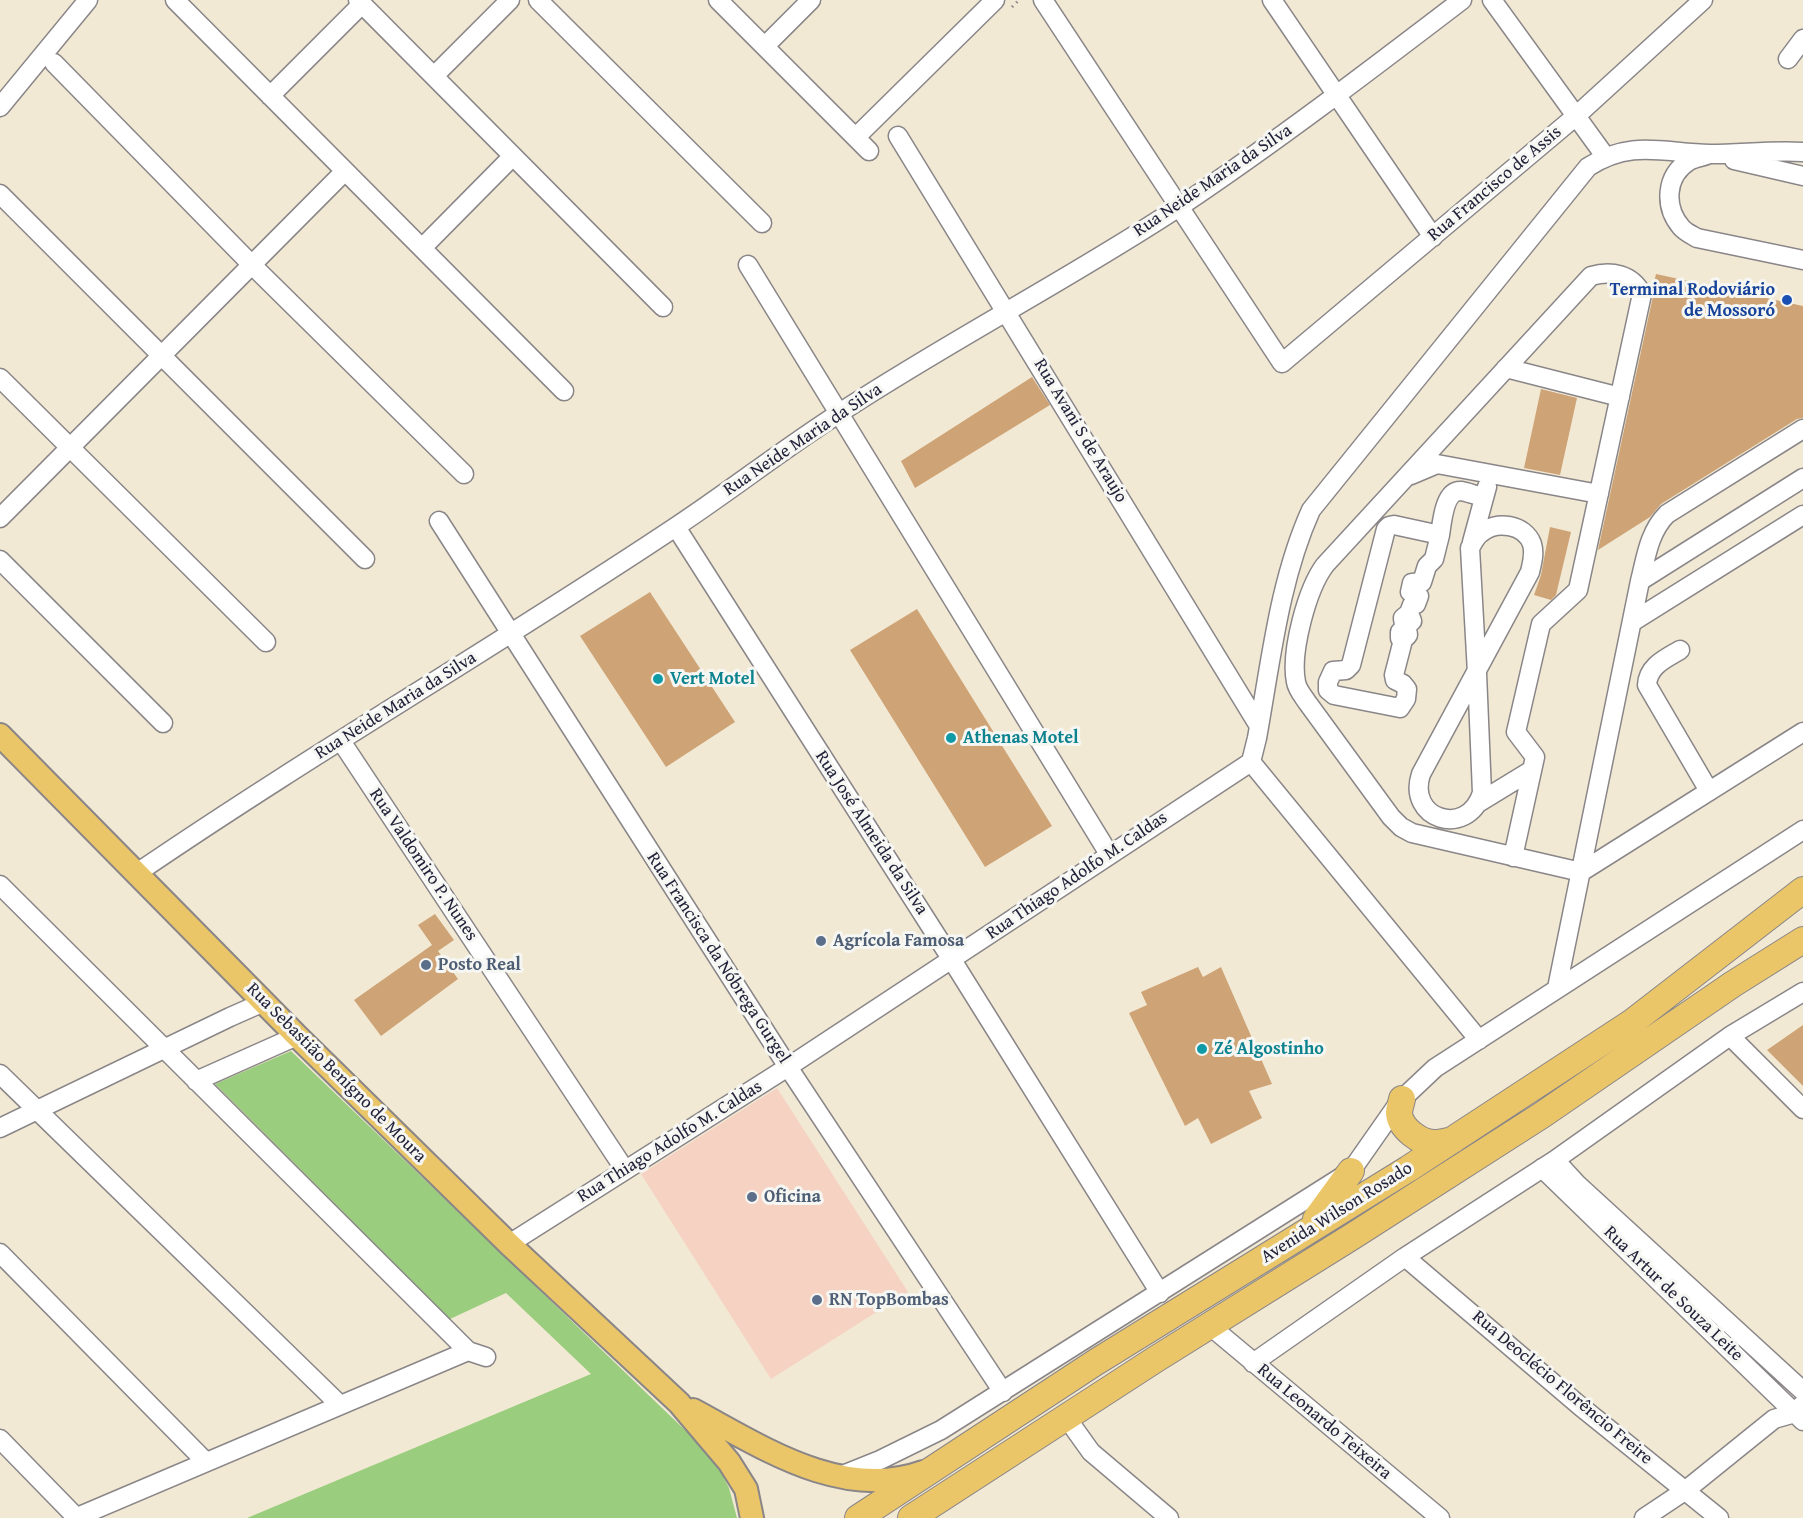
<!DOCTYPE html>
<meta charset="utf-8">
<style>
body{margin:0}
canvas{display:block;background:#f2e9d5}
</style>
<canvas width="1803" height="1518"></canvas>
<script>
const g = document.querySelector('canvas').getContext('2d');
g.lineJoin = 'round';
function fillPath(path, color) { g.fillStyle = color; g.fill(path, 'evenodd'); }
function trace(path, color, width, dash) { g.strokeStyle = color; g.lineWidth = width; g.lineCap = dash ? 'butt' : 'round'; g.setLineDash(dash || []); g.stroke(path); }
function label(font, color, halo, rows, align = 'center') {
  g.font = font + ' "Gentium Book Plus",serif'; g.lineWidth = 6; g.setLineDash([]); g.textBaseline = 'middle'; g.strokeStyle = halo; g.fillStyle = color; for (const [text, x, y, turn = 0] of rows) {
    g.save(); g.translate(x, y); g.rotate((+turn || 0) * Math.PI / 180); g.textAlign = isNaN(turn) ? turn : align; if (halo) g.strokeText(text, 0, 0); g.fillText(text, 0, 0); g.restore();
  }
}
const built = new Path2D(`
 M777,1088l131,204 -137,87 -130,-205z`);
const green = new Path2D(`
 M291,1051l422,406 16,31 8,30h-490l344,-144 -85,-81 -56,26 -235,-235z`);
const building = new Path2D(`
 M1656,274l147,32v112l-6,1 -136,85 -11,13 -52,33 55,-254 -1,-5z
 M1032,377l18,28 -135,83 -14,-27z
 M1541,389l36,9 -17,77 -36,-7z
 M1550,527l21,5 -15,63 -5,5 -17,-5 7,-20z
 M650,592l85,130 -69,45 -86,-131z
 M917,609l135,217 -67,41 -135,-217z
 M435,914l19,26 -16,11 20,28 -77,57 -27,-36 78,-55 -14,-20z
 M1198,967l5,10 18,-10 51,117 -23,7 13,27 -51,26 -13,-26 -13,8 -56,-113 18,-8 -6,-13z
 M1803,1025v61l-36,-36z`);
const path = new Path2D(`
 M1012,7l7,-7`);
const minor = new Path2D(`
 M175,0l389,391
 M358,0l305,307
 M538,0l224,223
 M718,0l151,151
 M1043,0l239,363 294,-247 127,-116
 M1272,0l161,237
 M1492,0l113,156
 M765,46l46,-46
 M1788,59l15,-20
 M54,63l198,202 212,209
 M434,76l76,-76
 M270,96l92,-92
 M0,107l88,-107
 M898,136l361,590
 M856,137l139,-137
 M1707,155c-5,2 -13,3 -18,6 -24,15 -25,46 -8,66 4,5 11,8 16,11l106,22
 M1734,160l69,16
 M0,194l365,365
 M422,248l91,-92
 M748,265l361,589
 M1506,368l114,29
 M0,378l266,264
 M1411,475l26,-11 162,30
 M0,518l345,-347
 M439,521l349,546 215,325
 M676,527l276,433 208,333
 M1440,535c2,-12 4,-45 21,-44 7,1 16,5 23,6
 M1472,542l15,-55
 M0,560l163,163
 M1640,581l163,-103
 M1632,622l171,-107
 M1403,640l-9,35 1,5 8,4 4,5 -1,10 -6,9 -66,-13 -6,-5v-8l5,-11 13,-1 5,-5 35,-136 3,-3 5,-1 46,10 -6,24 -7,7 -5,16 -10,1 -2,9 9,4 -3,8 -4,1 -3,8 -6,5c0,7 5,11 5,17l-5,5 -3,-2v-6l12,-11 -3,-8
 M1680,650c-15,9 -32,16 -33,35l62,106
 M1477,673l5,120c-15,46 -76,26 -61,-19l109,-202c2,-9 5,-18 2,-28 -7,-20 -36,-24 -51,-11 -5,3 -8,10 -11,15l7,125
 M341,741l284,429
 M1251,762l6,-24c14,-77 22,-157 54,-228l277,-343c43,-28 75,-14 122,-13 31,0 62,-4 93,-2
 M1251,762l228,278
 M1478,803l54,-33
 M1513,857l22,-100 -19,-25 25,-108 37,-34 64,-296c-10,-20 -31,-24 -51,-18l-266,289c-18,24 -35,87 -29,117 1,7 7,14 11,20l84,115 10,10 11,6 169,39 222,-140
 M137,873c176,-120 360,-227 537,-345 56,-37 108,-78 164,-114 111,-73 230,-134 341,-207 97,-65 190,-136 283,-207
 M0,885l468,466 18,6
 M1557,988l83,-407c6,-24 9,-49 27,-67l136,-85
 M1730,1036l73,73
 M0,1074l340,331
 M196,1081l101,-45
 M0,1128l230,-111 34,-15
 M1555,1160l23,25 225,206
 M1542,1168l261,253
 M509,1244l279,-177 463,-305
 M0,1253l206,209
 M1405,1257l175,149 139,112
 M1209,1325l231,193
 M1253,1363l152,-106 150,-97 175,-124 73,-44
 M1066,1417l25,35 78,66
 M0,1439l76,78
 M840,1476l40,-16 61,-30 410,-259 49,-70 35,-33 368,-238
 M75,1518l393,-167
 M1644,1518l42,-28 88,-71 21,-6 7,-8`);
const major = new Path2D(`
 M0,735l297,301 212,208 170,159 50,59 17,27 6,29
 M693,1410c69,37 149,91 230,62`);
const highway = new Path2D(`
 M1402,1099c-1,5 -3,10 -3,14 1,15 21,30 35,30 6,0 13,-2 19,-3
 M1316,1219l35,-48
 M858,1518l238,-156 312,-193 223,-146 172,-133
 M911,1518l245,-159 197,-123 189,-121 191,-131 70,-44`);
const markers = [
 [1787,300,6,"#1a4fb4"],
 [658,679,6,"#0f9aa8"],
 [951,738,6,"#0f9aa8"],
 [821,941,6,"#5c6f8a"],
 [426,965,6,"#5c6f8a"],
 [1202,1049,6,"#0f9aa8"],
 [752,1197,6,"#5c6f8a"],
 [817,1300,6,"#5c6f8a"]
];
const streetNames = [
 ["Rua Neide Maria da Silva",1213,181,-34],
 ["Rua Francisco de Assis",1495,184,-40],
 ["Rua Avani S de Araujo",1080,431,59],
 ["Rua Neide Maria da Silva",803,440,-34],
 ["Rua Neide Maria da Silva",396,706,-32],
 ["Rua José Almeida da Silva",871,833,57],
 ["Rua Valdomiro P. Nunes",423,865,56],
 ["Rua Thiago Adolfo M. Caldas",1077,876,-34],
 ["Rua Francisca da Nóbrega Gurgel",718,958,57],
 ["Rua Sebastião Benígno de Moura",336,1073,45],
 ["Rua Thiago Adolfo M. Caldas",670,1142,-32],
 ["Avenida Wilson Rosado",1337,1213,-32],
 ["Rua Artur de Souza Leite",1673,1294,44],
 ["Rua Deoclécio Florêncio Freire",1562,1388,40],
 ["Rua Leonardo Teixeira",1324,1422,40]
];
const transitNames = [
 ["Terminal Rodoviário",1775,290],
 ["de Mossoró",1775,311]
];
const cultureNames = [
 ["Vert Motel",670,679],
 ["Athenas Motel",963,738],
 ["Zé Algostinho",1214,1049]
];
const serviceNames = [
 ["Agrícola Famosa",833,941],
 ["Posto Real",438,965],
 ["Oficina",764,1197],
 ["RN TopBombas",829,1300]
];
fillPath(built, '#f5d2c2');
fillPath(green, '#9acd7d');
fillPath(building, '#cea476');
trace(minor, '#8a8688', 21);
trace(major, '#8a8688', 26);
trace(highway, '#8a8688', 28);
trace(path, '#8a8688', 3, [1.5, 4.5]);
trace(minor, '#fff', 18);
trace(major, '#ebc669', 22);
trace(highway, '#ebc669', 26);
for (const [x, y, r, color] of markers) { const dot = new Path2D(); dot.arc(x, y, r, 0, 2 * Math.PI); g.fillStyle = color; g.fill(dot); trace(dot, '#f6f6f2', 2); }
label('18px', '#22223b', '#f6f6f2', streetNames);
label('bold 18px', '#164399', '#f6f6f2', transitNames, 'right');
label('bold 18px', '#0d838f', '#f6f6f2', cultureNames, 'left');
label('bold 18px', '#4e5e75', '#f6f6f2', serviceNames, 'left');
</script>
